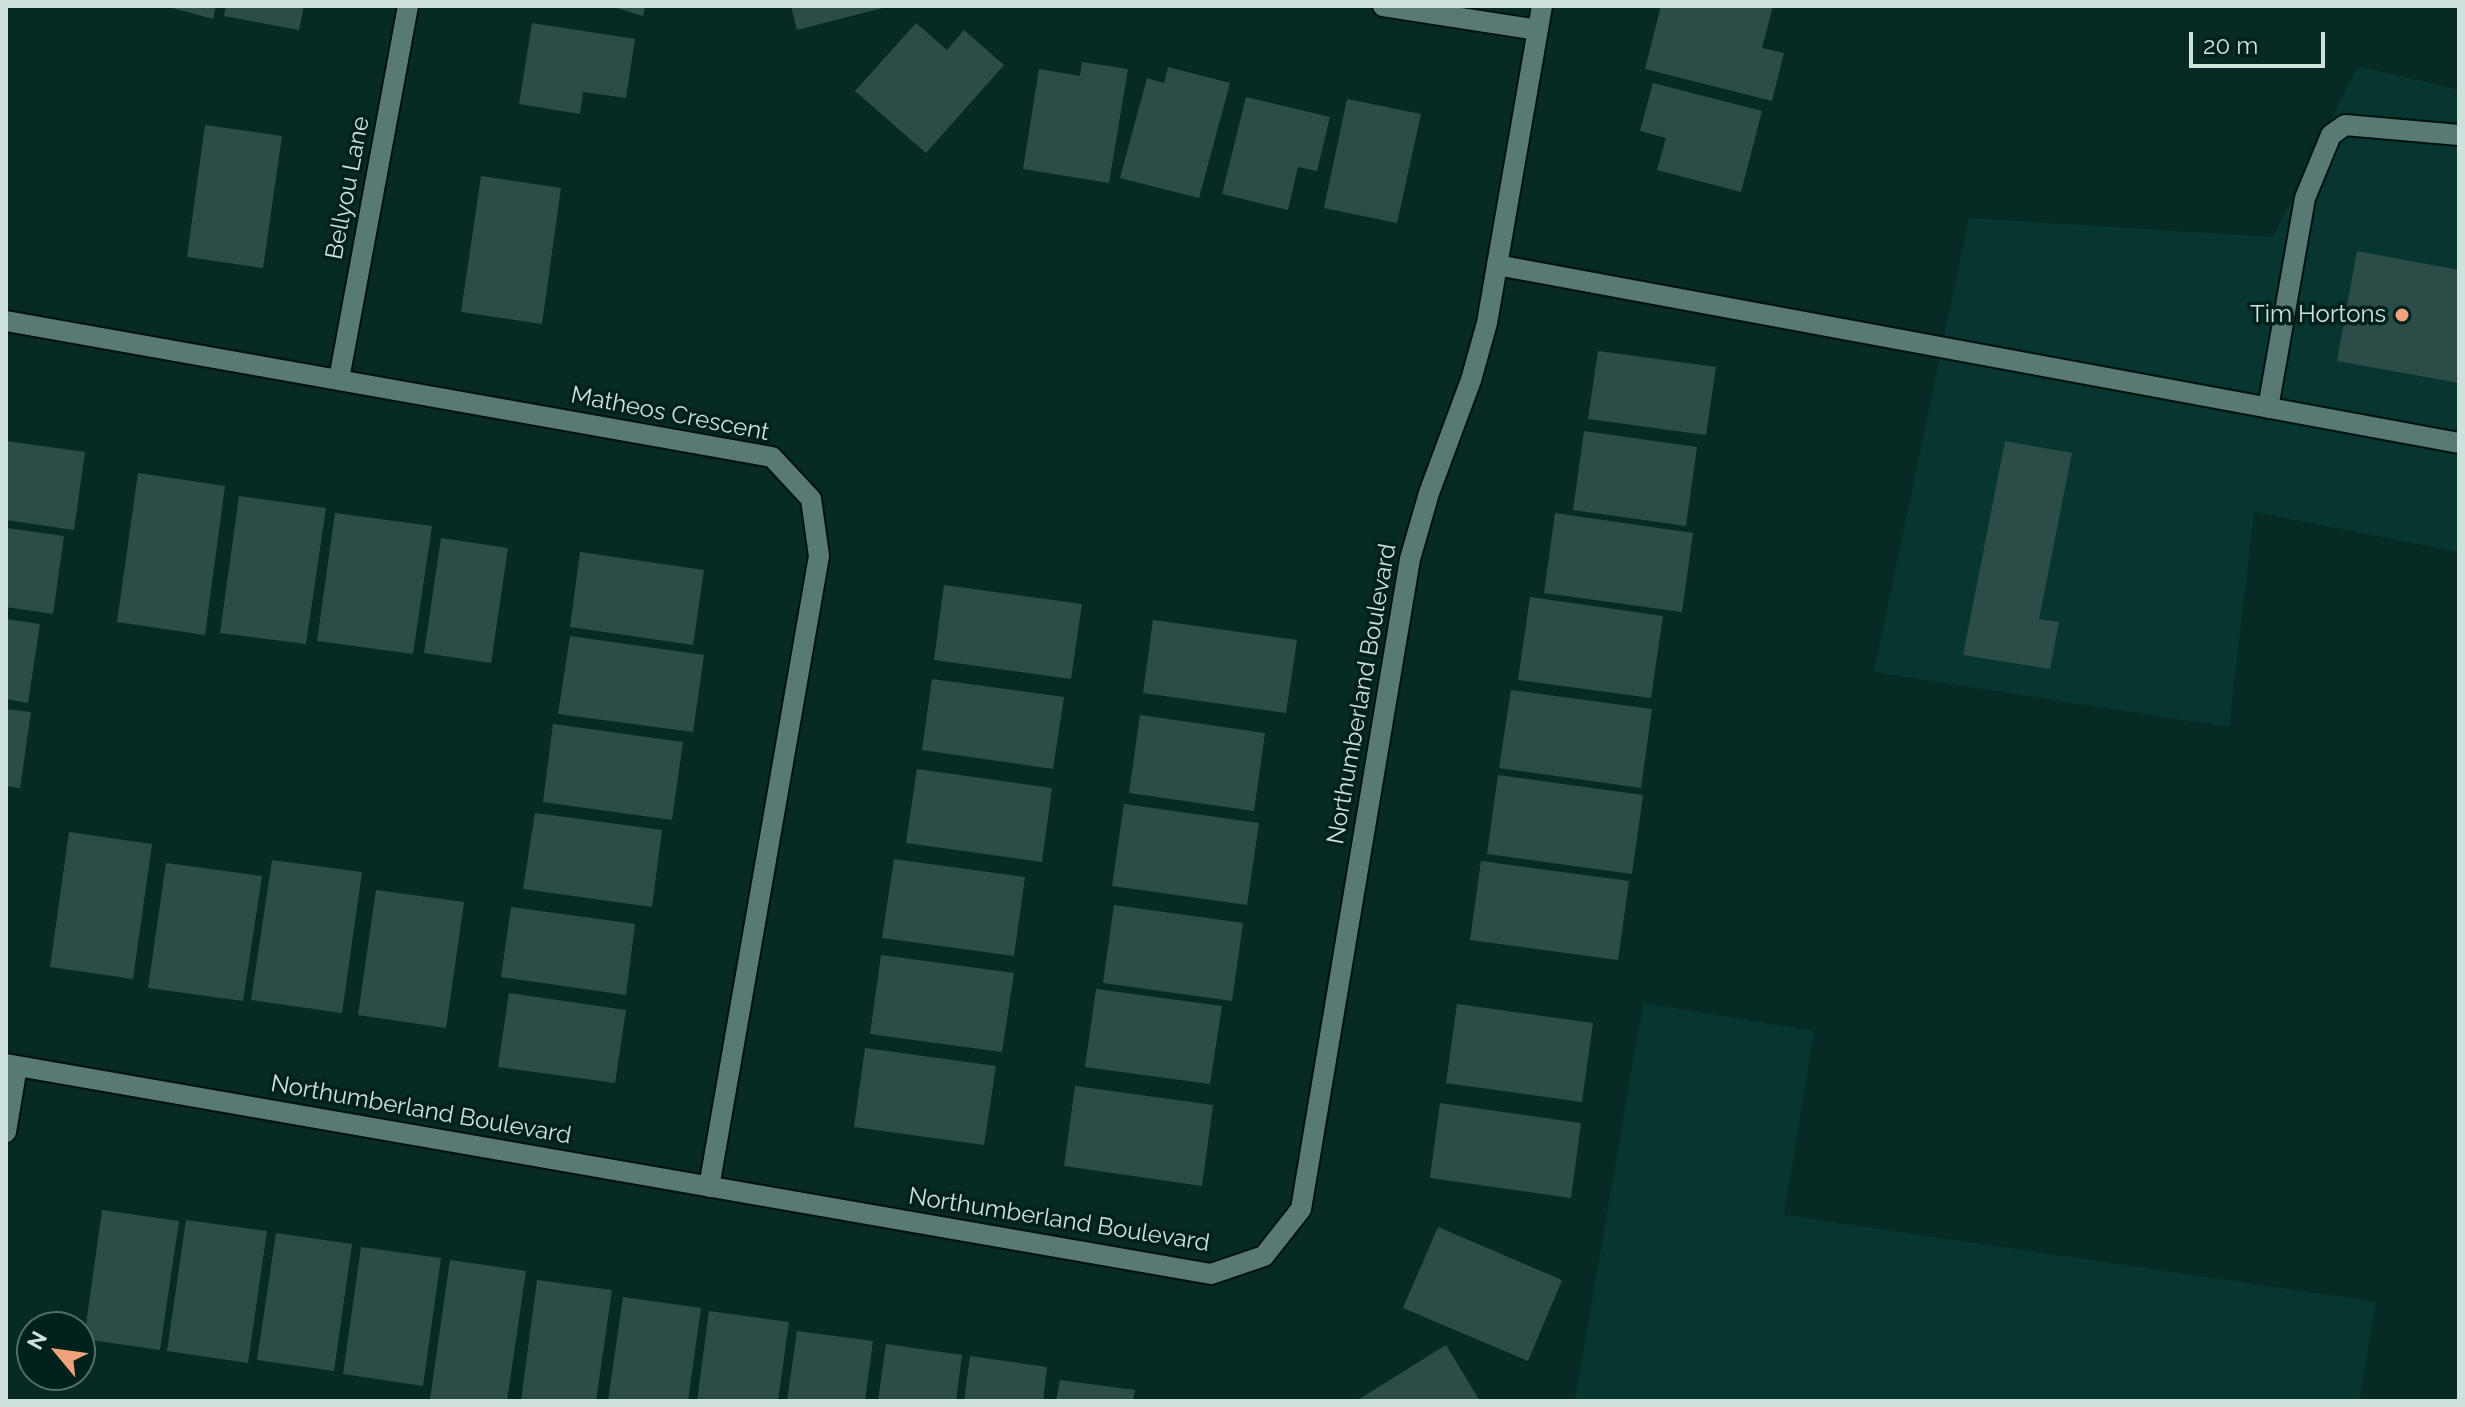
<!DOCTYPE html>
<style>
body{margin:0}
#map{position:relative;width:2465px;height:1407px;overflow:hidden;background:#082a25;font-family:Raleway,sans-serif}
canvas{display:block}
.frame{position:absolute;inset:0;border:8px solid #cfe1dd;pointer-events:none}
.north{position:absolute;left:16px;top:1311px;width:80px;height:80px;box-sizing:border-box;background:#00201b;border:2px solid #536d69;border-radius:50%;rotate:299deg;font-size:22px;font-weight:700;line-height:32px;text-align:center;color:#cfe1dd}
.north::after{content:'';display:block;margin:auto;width:28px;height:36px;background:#f1a17c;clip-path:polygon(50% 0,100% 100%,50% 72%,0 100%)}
.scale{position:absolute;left:2189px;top:32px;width:136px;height:36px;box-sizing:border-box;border:4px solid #cfe1dd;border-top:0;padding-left:10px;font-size:24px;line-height:28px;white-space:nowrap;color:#cfe1dd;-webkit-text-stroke:6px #00201b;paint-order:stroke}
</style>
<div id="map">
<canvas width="2465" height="1407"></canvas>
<div class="frame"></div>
<div class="north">N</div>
<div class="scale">20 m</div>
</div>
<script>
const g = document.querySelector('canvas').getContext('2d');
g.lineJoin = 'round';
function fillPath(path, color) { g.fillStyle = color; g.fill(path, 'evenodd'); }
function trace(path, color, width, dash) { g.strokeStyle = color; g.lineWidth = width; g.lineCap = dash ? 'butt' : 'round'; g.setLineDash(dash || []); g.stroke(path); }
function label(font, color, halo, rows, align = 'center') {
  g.font = font + ' Raleway,sans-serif'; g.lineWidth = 7; g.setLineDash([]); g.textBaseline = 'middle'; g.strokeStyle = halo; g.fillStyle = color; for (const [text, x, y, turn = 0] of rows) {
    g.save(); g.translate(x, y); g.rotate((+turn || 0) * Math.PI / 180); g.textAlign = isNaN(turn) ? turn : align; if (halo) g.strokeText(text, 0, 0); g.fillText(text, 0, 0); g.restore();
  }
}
const built = new Path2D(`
 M2358,66l101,24v462l-205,-40 -25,215 -355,-55 95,-454 304,19z
 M1643,1003l171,28 -30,184 592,87 -17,99h-784z`);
const building = new Path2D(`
 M165,6h51l-3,13z
 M226,6h78l-5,24 -75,-14z
 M610,6h35l-2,10z
 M791,6h95v1l-89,23z
 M1661,6h112l-11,42 22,5 -12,48 -127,-32z
 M532,23l103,16 -9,59 -43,-6 -3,22 -61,-10z
 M916,23l31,27 17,-20 40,35 -78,88 -71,-62z
 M1082,62l46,7 -19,114 -86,-14 16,-100 41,7z
 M1168,67l62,16 -31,115 -79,-20 27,-100 17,5z
 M1653,83l109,28 -21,81 -84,-22 9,-32 -26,-7z
 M1246,97l84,20 -13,54 -19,-4 -10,43 -66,-16z
 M1347,99l74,15 -24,109 -73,-15z
 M205,125l77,11 -19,132 -76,-11z
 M481,176l80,12 -19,136 -81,-12z
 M2357,251l102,19v113l-122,-22z
 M1598,351l118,16 -10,68 -118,-16z
 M1584,431l113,16 -11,79 -113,-16z
 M6,441l79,11 -11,78 -68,-10z
 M2005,441l67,12 -33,166 20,3 -9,47 -87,-14z
 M138,473l87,13 -20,149 -88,-13z
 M239,496l87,12 -20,136 -86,-11z
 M335,513l97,13 -19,128 -96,-13z
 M1555,513l138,20 -11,79 -138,-19z
 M6,528l58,8 -11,78 -47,-7z
 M441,538l67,10 -17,115 -67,-10z
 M580,552l124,18 -11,75 -123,-18z
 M944,585l138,19 -11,75 -137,-19z
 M1530,597l133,19 -12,82 -133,-18z
 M6,619l34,5 -12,79 -22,-4z
 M1153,620l144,20 -11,73 -143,-20z
 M570,636l134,19 -11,77 -135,-18z
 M932,679l132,18 -11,72 -131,-19z
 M1511,690l141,19 -11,79 -142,-20z
 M6,709l25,3 -11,76 -14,-2z
 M1140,715l125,18 -11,78 -125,-18z
 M553,724l130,18 -11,78 -129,-18z
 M917,769l135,19 -10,74 -136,-19z
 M1498,775l145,20 -11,79 -145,-20z
 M1124,804l135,19 -12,82 -135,-19z
 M535,813l127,17 -10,77 -129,-18z
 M69,832l83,12 -19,135 -83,-12z
 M894,859l131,18 -11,79 -132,-18z
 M272,860l90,12 -20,141 -91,-13z
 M1481,861l148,20 -11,79 -148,-20z
 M166,863l96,13 -19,125 -95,-13z
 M376,890l88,12 -18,126 -88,-13z
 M1114,905l129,18 -11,78 -129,-18z
 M511,907l124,17 -9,71 -125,-18z
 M881,955l133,18 -12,79 -132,-18z
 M1096,989l126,17 -12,78 -125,-17z
 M509,993l117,17 -11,73 -117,-16z
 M1457,1004l136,19 -11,79 -136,-19z
 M865,1048l131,18 -12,79 -130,-18z
 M1075,1086l138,19 -11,81 -138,-20z
 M1440,1103l141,20 -10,75 -141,-20z
 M102,1210l77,11 -19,129 -76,-11z
 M186,1220l81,11 -19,132 -81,-12z
 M1438,1227l124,53 -34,81 -125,-53z
 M276,1233l76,11 -18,127 -77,-11z
 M361,1247l80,11 -18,128 -80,-12z
 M450,1260l76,11 -19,130 -77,-2z
 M537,1280l75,10 -16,111h-75z
 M623,1297l78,11 -13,93h-80z
 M709,1311l80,11 -11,79h-81z
 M797,1331l76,10 -8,60h-78z
 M886,1344l76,11 -6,46h-78z
 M1446,1345l34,56h-124z
 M970,1356l77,11 -4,34h-79z
 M1060,1380l75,10 -2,11h-77z`);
const service = new Path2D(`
 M1497,265l962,178
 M2268,408l37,-210 26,-63 14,-10 114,10`);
const minor = new Path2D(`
 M1383,6l155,24
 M6,321l766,136 39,42 8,57 -110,631
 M339,379l69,-373
 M6,1064l1205,210 53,-18 37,-47 109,-650 19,-66 42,-113 16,-57 55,-317
 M6,1132l11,-66`);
const markers = [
 [2402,315,8,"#f1a17c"]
];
const streetNames = [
 ["Bellyou Lane",348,188,-79],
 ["Matheos Crescent",670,414,11],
 ["Northumberland Boulevard",1362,694,-80],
 ["Northumberland Boulevard",421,1110,10],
 ["Northumberland Boulevard",1059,1220,9]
];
const poiNames = [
 ["Tim Hortons",2386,315]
];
fillPath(built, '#073631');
fillPath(building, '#2c4d47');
trace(service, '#00110e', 24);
trace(minor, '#00110e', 24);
trace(service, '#597a74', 20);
trace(minor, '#597a74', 20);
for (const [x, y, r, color] of markers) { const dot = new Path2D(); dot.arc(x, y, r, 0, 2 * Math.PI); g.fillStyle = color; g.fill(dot); trace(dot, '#00201b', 3); }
label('24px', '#cfe1dd', '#00201b', streetNames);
label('24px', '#cfe1dd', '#00201b', poiNames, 'right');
</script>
